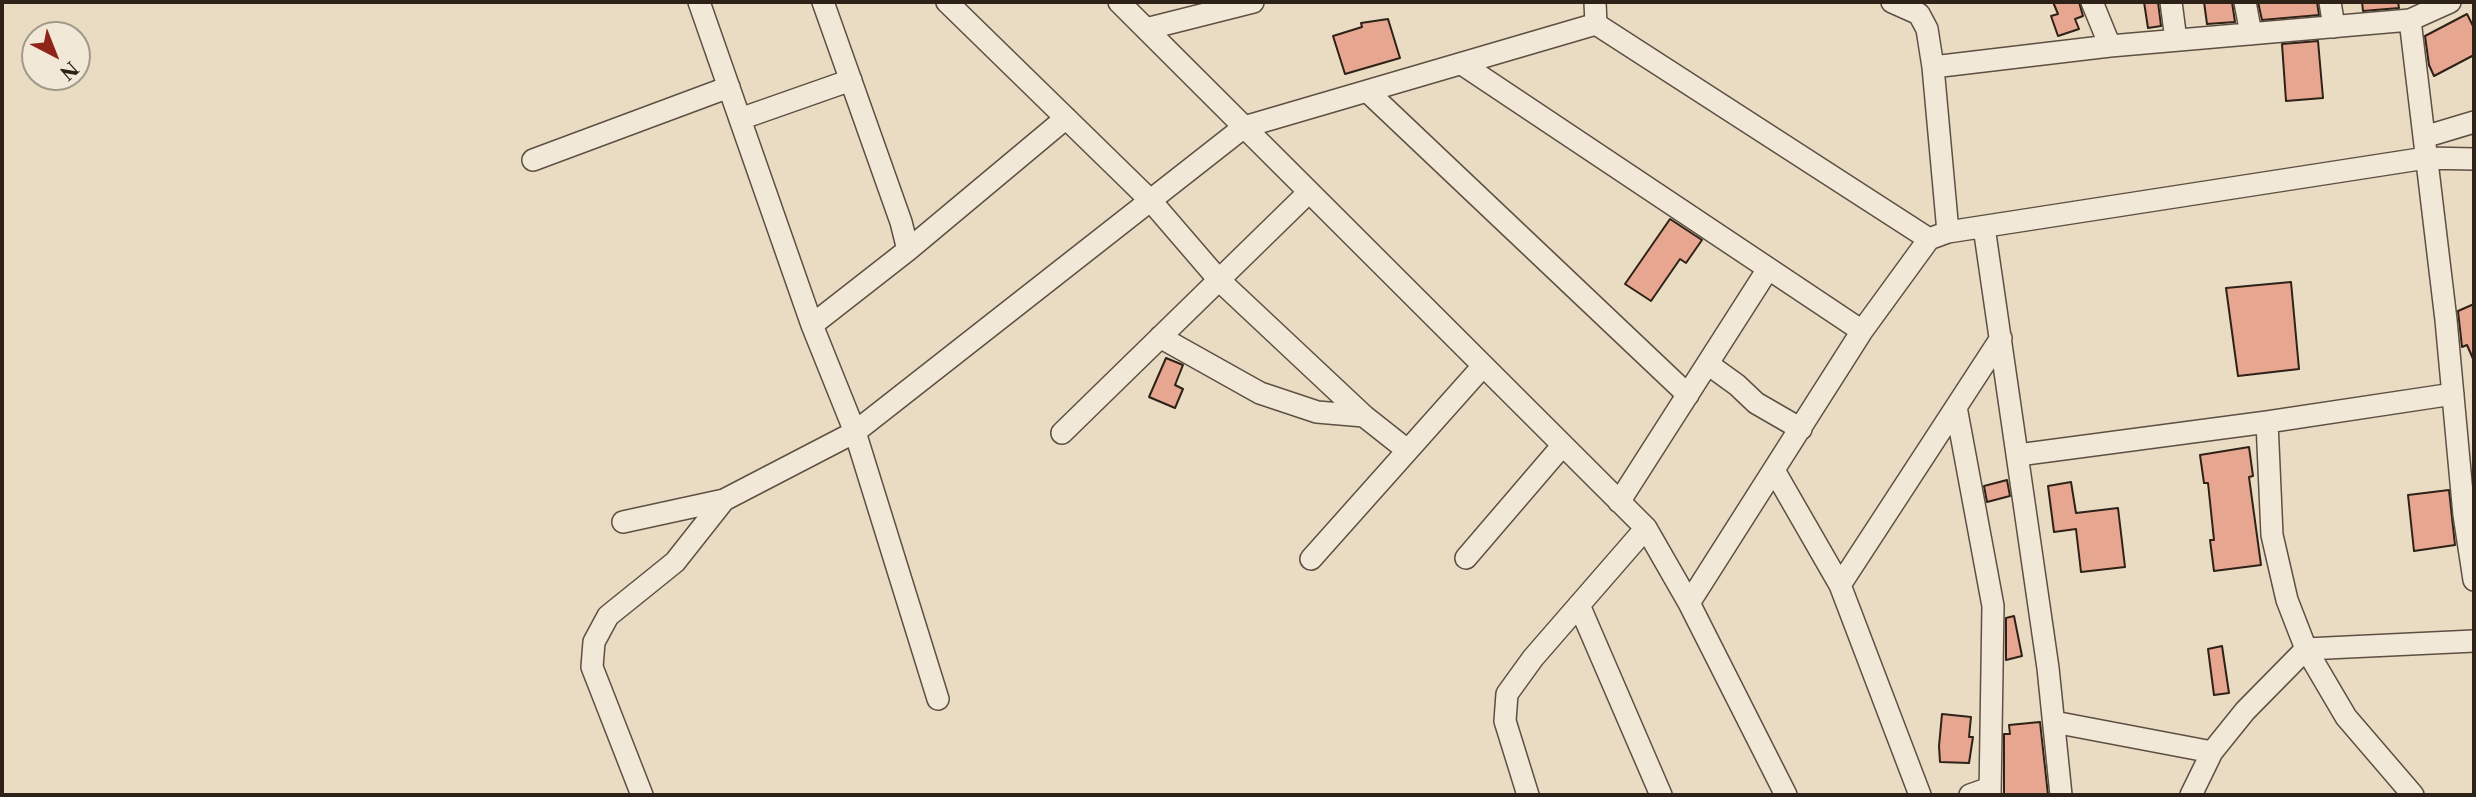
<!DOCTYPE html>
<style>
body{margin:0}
#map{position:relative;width:2476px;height:797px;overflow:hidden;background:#eadbc3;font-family:"Libre Caslon Text",serif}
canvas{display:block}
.frame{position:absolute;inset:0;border:4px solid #2e2218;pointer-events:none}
.north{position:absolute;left:21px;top:21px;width:70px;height:70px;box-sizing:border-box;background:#f1e8d8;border:2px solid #a3998b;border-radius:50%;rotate:138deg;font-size:19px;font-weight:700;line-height:28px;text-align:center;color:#2e2218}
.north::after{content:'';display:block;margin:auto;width:24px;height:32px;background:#8f2418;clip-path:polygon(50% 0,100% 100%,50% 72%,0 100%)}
</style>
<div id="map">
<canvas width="2476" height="797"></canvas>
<div class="frame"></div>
<div class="north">N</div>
</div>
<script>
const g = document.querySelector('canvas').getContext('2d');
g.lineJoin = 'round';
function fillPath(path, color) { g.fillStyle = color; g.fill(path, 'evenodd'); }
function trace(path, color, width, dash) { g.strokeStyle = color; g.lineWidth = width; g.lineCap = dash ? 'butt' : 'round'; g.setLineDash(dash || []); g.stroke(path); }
const building = new Path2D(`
 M2053,2h26l4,14 -8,3 4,10 -21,7 -7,-20 7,-2z
 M2144,2h14l3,24 -13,2z
 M2204,2h28l3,20 -28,2z
 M2258,2h59l2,13 -57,5z
 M2362,2h36l1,6 -36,3z
 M2467,14l7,14v27l-40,21 -5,-11 -4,-29z
 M1388,19l12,39 -55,16 -12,-38 29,-9 -1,-4z
 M2318,41l5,57 -37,3 -4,-57z
 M1670,219l32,21 -16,23 -6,-4 -29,42 -26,-17z
 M2291,282l8,87 -61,7 -12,-88z
 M2474,304v57l-7,-16 -5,2 -4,-36z
 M1166,358l17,7 -8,20 8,4 -8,19 -26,-11z
 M2249,447l4,29 -4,1 12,88 -47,6 -4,-31h4l-6,-57h-4l-4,-28z
 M2007,480l3,16 -23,6 -3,-16z
 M2071,482l5,31 42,-5 7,59 -44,5 -5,-43 -22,3 -6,-46z
 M2449,490l6,55 -41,6 -6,-56z
 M2014,616l8,40 -16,4v-42z
 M2222,646l7,47 -15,2 -6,-46z
 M1942,714l29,3 -2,20h4l-4,26 -29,-1 -1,-16z
 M2040,722l8,73h-44v-61h6l-1,-9z`);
const minor = new Path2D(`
 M699,2l113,323 43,107 83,267
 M947,2l204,199 68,79 145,136 43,34
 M1119,2l527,526 43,75 97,192
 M1595,2l1,22
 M1892,2l27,12 8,15 6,38 15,165
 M2092,2l18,44
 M2171,2l5,38
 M2245,2l6,32
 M2330,2l4,25
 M2410,20l36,300 18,195 10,65
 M1146,29l107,-27
 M1462,64l400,267
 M1933,67l177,-21 300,-26 40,-18
 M1367,91l321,304
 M740,119l111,-39
 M2424,137l50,-15
 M533,160l196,-73
 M1984,227l64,441 13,127
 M908,250l158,-132
 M812,325l96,-75 -7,-28 -78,-220
 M1160,337l100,56 57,19 47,4
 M1708,364l29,21 19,18 45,26
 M1956,407l37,199 -3,189
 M2267,422l5,113 15,65 19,49 40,68 67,78
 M1062,433l247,-241
 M2018,455l249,-33 186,-28
 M1775,472l65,113 80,210
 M1619,502l149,-233
 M623,522l101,-22 131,-68 389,-305 352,-103 333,215
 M1466,558l96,-112
 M1311,559l172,-193
 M1840,585l161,-247
 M1689,603l173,-272 67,-92 19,-7 478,-74 48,1
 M1579,605l82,190
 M2054,722l158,30
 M642,795l-50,-128 2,-25 14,-26 67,-54 49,-62
 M1528,795l-23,-74 2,-27 26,-36 113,-130
 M1970,795l20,-7
 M2191,795l21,-43 33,-41 61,-62 168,-8`);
fillPath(building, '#e6a690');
trace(building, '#2e2218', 2);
trace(minor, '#5d5043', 24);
trace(minor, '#f1e8d8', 21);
</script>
